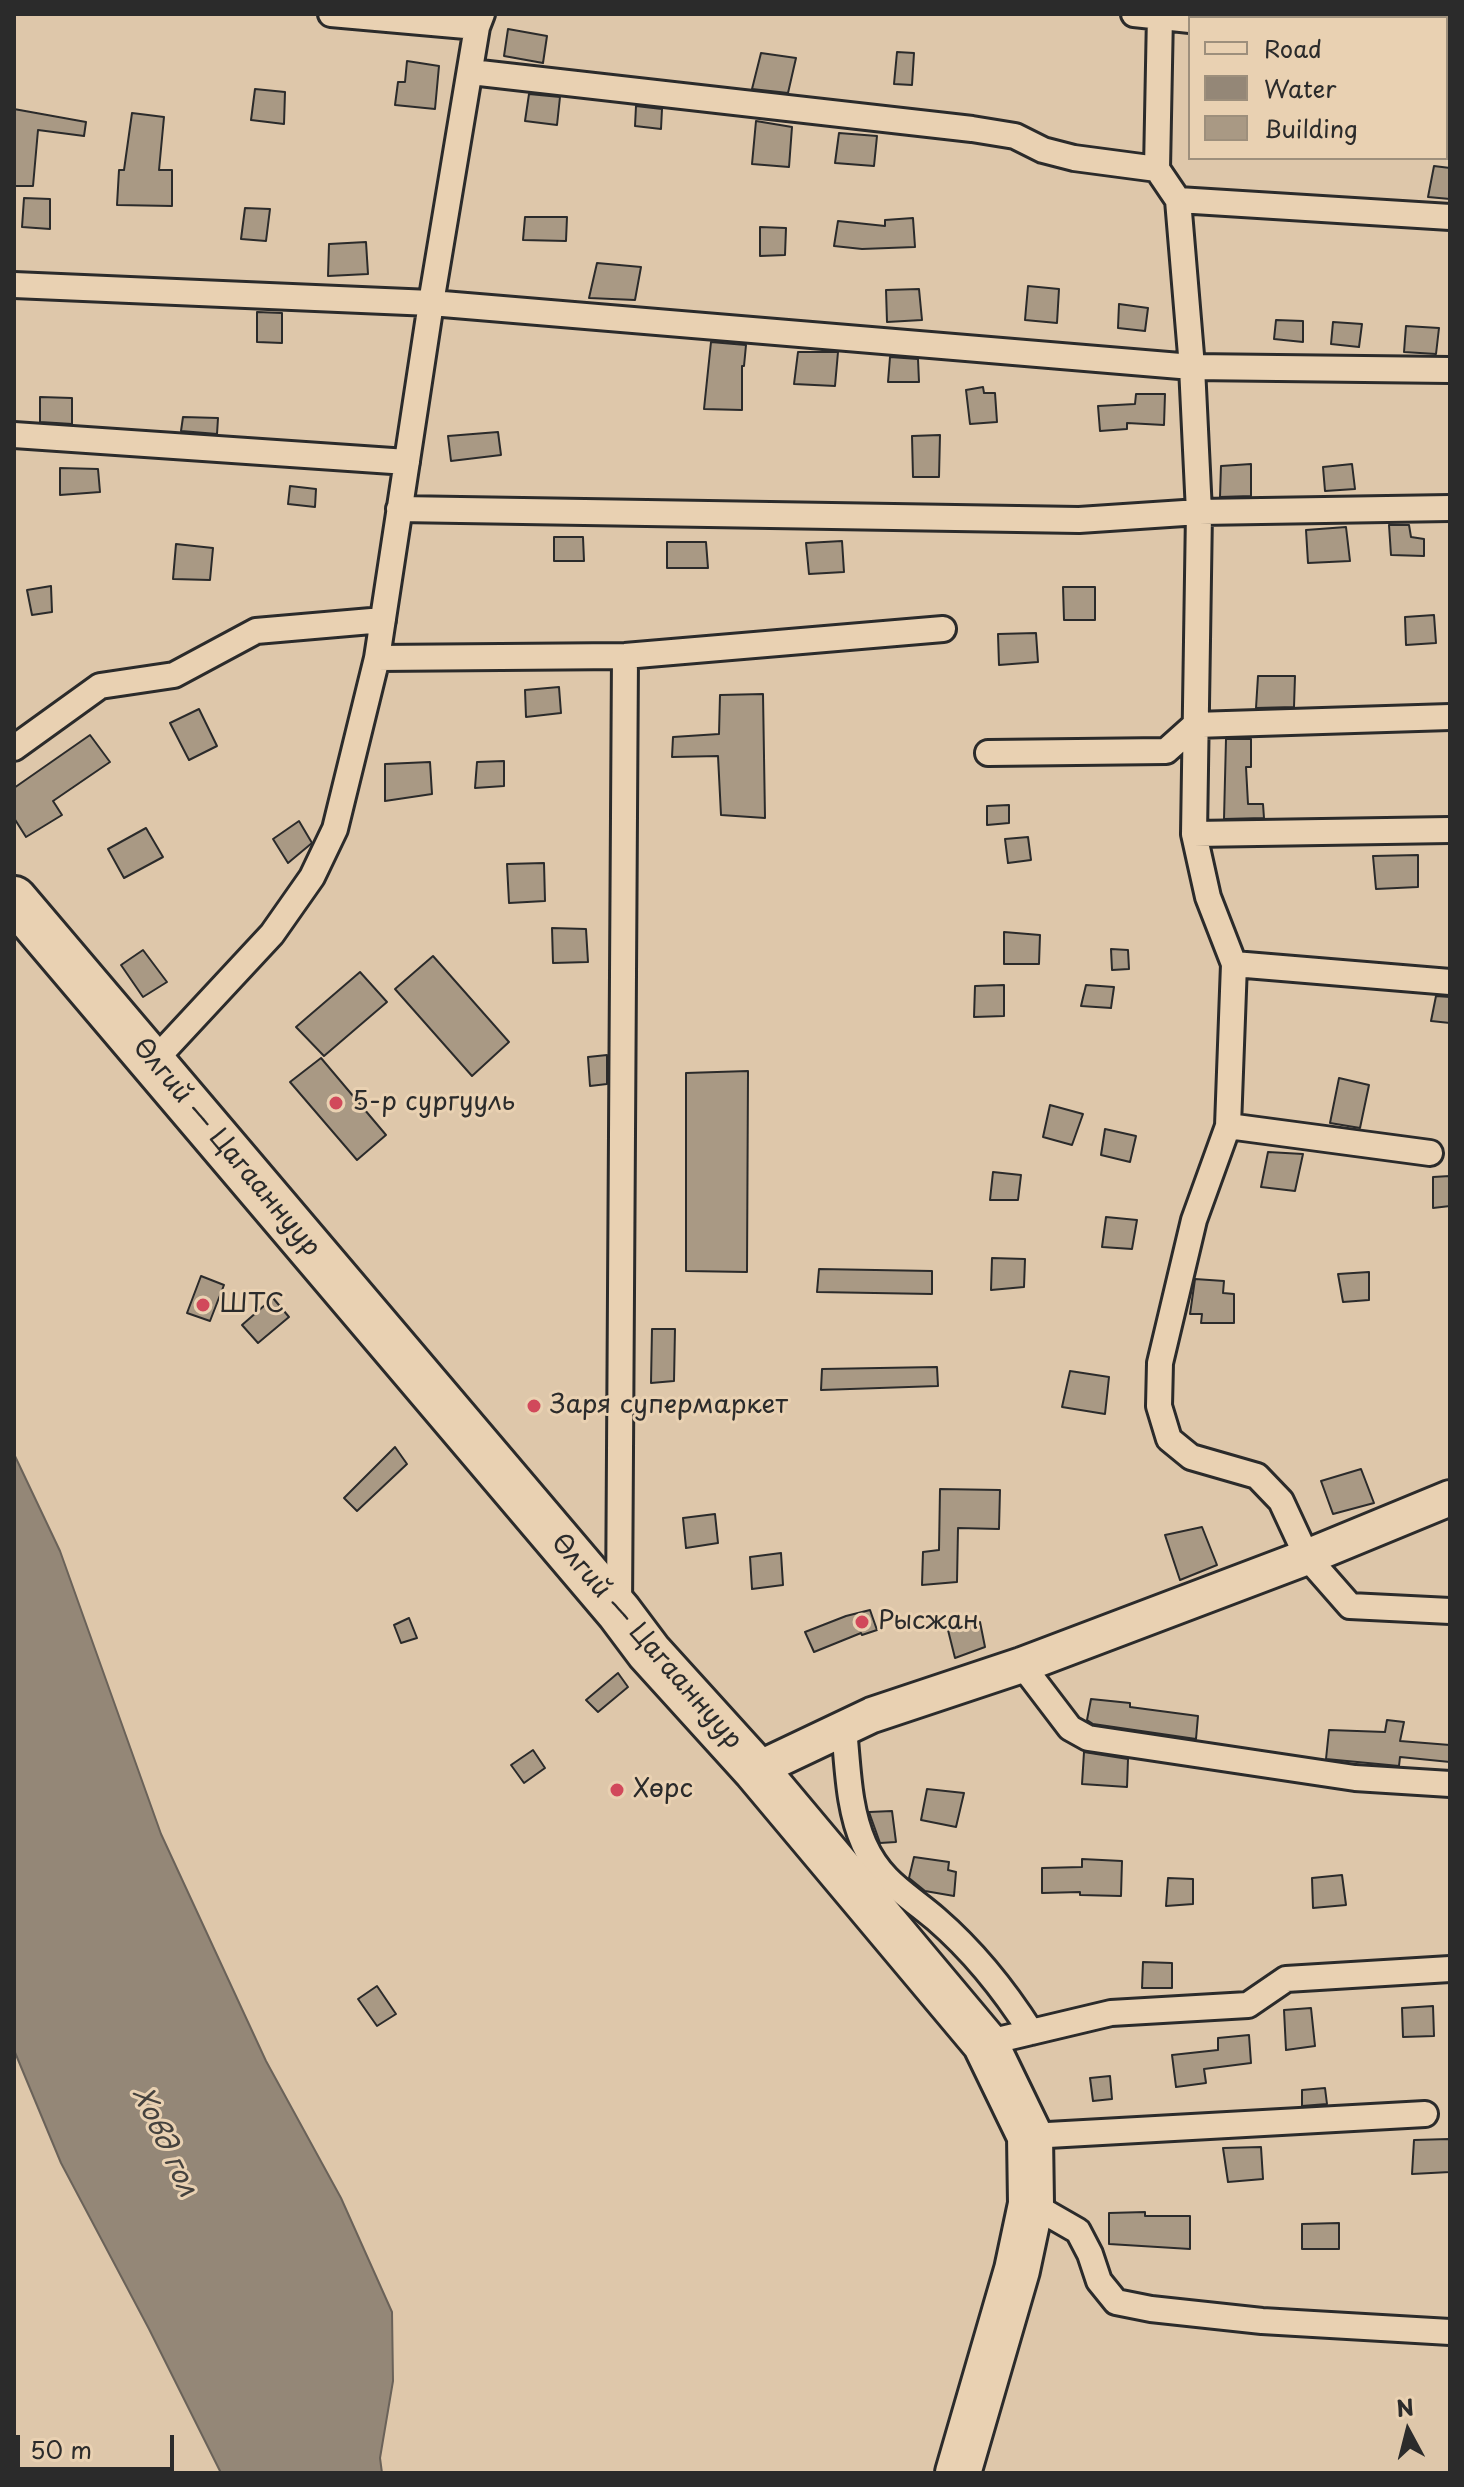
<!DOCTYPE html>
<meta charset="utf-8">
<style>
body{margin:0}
#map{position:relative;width:1464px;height:2487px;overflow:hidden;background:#dec7aa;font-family:"Playpen Sans",sans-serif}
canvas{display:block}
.frame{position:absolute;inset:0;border:16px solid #2b2b2b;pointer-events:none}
.legend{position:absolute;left:1188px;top:16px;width:260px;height:144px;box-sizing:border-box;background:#e9d1b2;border:2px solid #9d8f7c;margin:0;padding:10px 14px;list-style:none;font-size:24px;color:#2b2b2b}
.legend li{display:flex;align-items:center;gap:16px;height:40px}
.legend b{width:40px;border:2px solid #9d8f7c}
.north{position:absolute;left:1368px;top:2391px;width:80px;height:80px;-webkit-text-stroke:6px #e9d1b2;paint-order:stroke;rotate:353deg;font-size:22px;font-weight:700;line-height:32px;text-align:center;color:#2b2b2b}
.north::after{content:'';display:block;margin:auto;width:28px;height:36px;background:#2b2b2b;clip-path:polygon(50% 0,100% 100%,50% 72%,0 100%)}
.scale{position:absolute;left:16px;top:2435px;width:158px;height:36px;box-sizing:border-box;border:4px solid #2b2b2b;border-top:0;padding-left:10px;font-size:24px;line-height:28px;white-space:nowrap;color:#2b2b2b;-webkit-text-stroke:6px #e9d1b2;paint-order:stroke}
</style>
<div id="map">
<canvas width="1464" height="2487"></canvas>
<div class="frame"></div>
<ul class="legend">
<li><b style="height:10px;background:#e9d1b2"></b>Road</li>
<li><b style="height:22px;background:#948777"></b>Water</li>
<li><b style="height:22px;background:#a99984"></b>Building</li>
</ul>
<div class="north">N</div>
<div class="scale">50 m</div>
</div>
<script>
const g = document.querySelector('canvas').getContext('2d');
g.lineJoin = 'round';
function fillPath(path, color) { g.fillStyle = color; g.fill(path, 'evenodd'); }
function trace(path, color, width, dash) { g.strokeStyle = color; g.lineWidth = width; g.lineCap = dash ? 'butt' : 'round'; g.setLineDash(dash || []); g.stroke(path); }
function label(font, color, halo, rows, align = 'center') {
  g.font = font + ' "Playpen Sans",sans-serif'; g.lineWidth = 6; g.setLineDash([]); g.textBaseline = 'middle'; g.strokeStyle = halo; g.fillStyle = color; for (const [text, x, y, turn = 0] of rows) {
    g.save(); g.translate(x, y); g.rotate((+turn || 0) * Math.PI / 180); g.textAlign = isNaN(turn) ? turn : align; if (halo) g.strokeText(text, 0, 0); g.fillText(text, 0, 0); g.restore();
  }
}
const water = new Path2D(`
 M14,1454l46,97 101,283 105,227 75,137 51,114 1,69 -13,77 2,15h-161l-72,-144 -88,-166 -47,-113z`);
const building = new Path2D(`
 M508,29l39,7 -4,27 -39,-7z
 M897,52l17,1 -2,32 -18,-1z
 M761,53l35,5 -8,35 -36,-4z
 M407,61l32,5 -4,43 -40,-4 3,-23h7z
 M255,89l30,3 -1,32 -33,-4z
 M529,94l31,3 -3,28 -32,-4z
 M636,106l26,3 -1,20 -26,-3z
 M14,109l72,13 -2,14 -46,-6 -5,56h-19z
 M132,113l32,4 -5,53h13v36l-55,-1 2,-35h5z
 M756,121l36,6 -3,40 -37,-3z
 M839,133l38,3 -3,30 -39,-3z
 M1434,166l16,2v31l-22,-2z
 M24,198l26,1v30l-28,-2z
 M245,208l25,1 -4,32 -25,-2z
 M525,217h42l-1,24 -43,-1z
 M913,218l2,29 -53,2 -28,-3 4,-25 47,5v-6z
 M760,227l26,1 -1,27 -25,1z
 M366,242l2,32 -40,2 1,-32z
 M597,263l44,4 -6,33 -46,-2z
 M1028,286l31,3 -2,34 -32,-3z
 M919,289l3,31 -35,2 -1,-32z
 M1119,304l29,4 -3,23 -27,-3z
 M257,312l25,1v30l-25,-1z
 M1276,320l27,1v21l-29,-3z
 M1333,322l29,2 -3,23 -28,-3z
 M1406,326l33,2 -3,26 -32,-2z
 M711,342l35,3 -2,21h-2v44l-38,-1z
 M798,352h40l-3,34 -41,-2z
 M890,357l28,2 1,23h-31z
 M983,387l1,6h11l2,29 -27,2 -4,-34z
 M1136,394h29l-1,31 -37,-2v6l-27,2 -2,-25 37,-2z
 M40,397l32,1v26l-32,-2z
 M183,417l35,1 -1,16 -36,-3z
 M498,432l3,23 -50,6 -3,-25z
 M940,435l-1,42h-26l-1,-41z
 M1251,464v32l-31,1 1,-31z
 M1352,464l3,25 -30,2 -2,-24z
 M60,468l38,1 2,23 -40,3z
 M290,486l26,3 -1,18 -27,-3z
 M1389,525h20l2,12 13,2v17l-33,-1z
 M1346,527l4,34 -42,2 -2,-33z
 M554,537h29l1,24h-30z
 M842,541l2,31 -35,2 -3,-31z
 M667,542h39l2,26h-41z
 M176,544l37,4 -3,32 -37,-1z
 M51,586l1,26 -20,3 -5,-25z
 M1063,587h32v33h-31z
 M1434,615l2,28 -30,2 -1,-28z
 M1036,633l2,29 -39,3 -1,-31z
 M1258,676h37l-1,31 -38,1z
 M559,687l2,26 -35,4 -1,-27z
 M763,694l2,124 -44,-3 -3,-59 -46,1 1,-20 46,-3 1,-39z
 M199,709l18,37 -28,14 -19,-37z
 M90,735l20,27 -57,39 9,14 -36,22 -12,-19v-30z
 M1226,739h25v28h-5l2,37h15l1,14 -40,1z
 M504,761v25l-29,2 2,-26z
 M430,762l2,32 -47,7v-37z
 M1009,805v18l-22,2v-19z
 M299,821l13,22 -24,20 -15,-24z
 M146,828l17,29 -39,21 -16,-29z
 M1028,837l3,23 -23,3 -3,-24z
 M1418,855v32l-42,2 -3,-33z
 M544,863l1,38 -36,2 -2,-39z
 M552,928l34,1 2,33 -35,1z
 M1004,932l36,3 -1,29h-35z
 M1111,949l17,1 1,19 -17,1z
 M143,950l24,32 -24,15 -22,-32z
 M433,956l76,86 -37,34 -77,-87z
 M360,972l27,30 -63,54 -28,-29z
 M1004,985v31l-30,1 1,-31z
 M1086,985l28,2 -3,21 -30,-2z
 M1436,996l14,1v26l-19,-2z
 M607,1055v29l-17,2 -2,-29z
 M321,1058l65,77 -29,25 -67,-78z
 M748,1071l-1,201 -61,-1v-198z
 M1339,1078l30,7 -9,43 -30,-5z
 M1050,1105l33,9 -11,31 -29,-8z
 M1105,1129l31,7 -6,26 -29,-7z
 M1268,1152l35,2 -8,37 -34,-4z
 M993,1172l28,3 -3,25h-28z
 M1450,1176v30l-17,2v-31z
 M1106,1217l31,3 -5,29 -30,-2z
 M992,1258l33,1 -1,28 -33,3z
 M819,1269l113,2v23l-115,-2z
 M1369,1272v28l-26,2 -5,-28z
 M201,1276l23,9 -14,36 -23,-8z
 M1195,1279l29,2 -1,12 11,1v29h-33l1,-9h-12z
 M273,1298l16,19 -31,26 -16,-18z
 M652,1329h23l-1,52 -23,2z
 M937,1367l1,19 -117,4 1,-21z
 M1070,1371l39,6 -4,37 -43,-7z
 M395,1447l12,17 -50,47 -13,-13z
 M1361,1469l13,34 -41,11 -12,-33z
 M940,1489l60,1 -1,39 -41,-1 -1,54 -35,3 1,-33 16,-2z
 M715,1514l3,29 -32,5 -3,-30z
 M1202,1527l15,38 -37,15 -15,-45z
 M781,1553l2,32 -31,4 -2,-32z
 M870,1610l7,20 -15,5 -1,-2 -47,19 -9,-20 41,-16z
 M409,1618l8,20 -16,5 -7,-18z
 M980,1622l5,25 -30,11 -7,-28z
 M618,1673l10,14 -30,25 -12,-12z
 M1091,1699l39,4v4l68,9 -2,23 -103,-15 -6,-4z
 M1387,1720l17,2 -4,19 50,4v17l-50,-5 -1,9 -73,-7 3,-29 56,2z
 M533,1750l12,18 -21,15 -13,-18z
 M1084,1752l44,7 -1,28 -45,-3z
 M927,1789l37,4 -8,34 -35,-7z
 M892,1811l4,31 -16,1 -11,-31z
 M914,1857l35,5 -1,8 8,2 -2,24 -29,-5 -16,-13z
 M1082,1859l40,2 -1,35 -41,-1v-3l-38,1v-25l40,-1z
 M1342,1875l4,30 -33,3 -1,-30z
 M1168,1878l25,1v25l-27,2z
 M1143,1962l29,1v25h-30z
 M377,1986l19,28 -19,12 -19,-27z
 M1433,2006l1,30 -31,1 -1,-29z
 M1311,2008l4,38 -29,4 -2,-40z
 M1249,2035l2,28 -47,6 2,14 -30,4 -4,-32 46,-5v-12z
 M1110,2076l2,23 -19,2 -3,-23z
 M1325,2088l2,16 -25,2v-16z
 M1449,2139l1,33 -38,2 2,-34z
 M1261,2147l2,32 -35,3 -5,-34z
 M1145,2212v4h45v33l-81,-5v-31z
 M1339,2223v26h-37v-25z`);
const street = new Path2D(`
 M331,14l146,13
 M1134,14l56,6
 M1160,14l-3,155 21,31 14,167 7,145 -5,322 14,63 26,67 -6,162 -34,94 -34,143 -1,43 10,33 22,18 66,19 24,25 26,56 43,49 100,5
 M1446,47h4
 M471,72l501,57 43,7 28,14 31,8 83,11
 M1178,200l272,17
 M14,285l417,18 761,64 258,3
 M14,435l393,27
 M399,509l680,11 120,-8 251,-4
 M377,658l248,-2 318,-27
 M14,748l86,-62 74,-11 82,-44 127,-11
 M988,753l178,-2 29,-26 255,-8
 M1194,834l256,-4
 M1234,964l216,18
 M153,1062l119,-128 40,-57 23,-48 42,-171 54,-355 46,-276 5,-13
 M1228,1126l202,27
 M619,1610l6,-954
 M1022,1665l48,63 18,10 267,40 95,6
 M844,1729c4,38 4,79 20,115 17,38 43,50 72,75 37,32 69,72 95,113
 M985,2043l126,-30 137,-8 38,-26 164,-10
 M1030,2136l395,-22
 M1031,2204l47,27 12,23 9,27 17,21 35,7 111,12 188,11`);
const secondary = new Path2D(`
 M756,1770l116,-55 150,-50 285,-108 143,-59`);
const highway = new Path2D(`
 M14,899l605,713 30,40 107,118 229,273 45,93 1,68 -14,66 -59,203`);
const markers = [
 [336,1103,8,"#d1495b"],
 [203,1305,8,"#d1495b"],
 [534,1406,8,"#d1495b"],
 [862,1622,8,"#d1495b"],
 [617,1790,8,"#d1495b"]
];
const poiNames = [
 ["5-р сургууль",352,1103],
 ["ШТС",219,1305],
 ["Заря супермаркет",550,1406],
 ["Рысжан",878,1622],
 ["Хөрс",633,1790]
];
const streetNames = [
 ["Өлгий — Цагааннуур",226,1148,50],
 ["Өлгий — Цагааннуур",646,1642,49]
];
const waterNames = [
 ["Ховд гол",164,2142,65]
];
fillPath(water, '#948777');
trace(water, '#6a6259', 2);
fillPath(building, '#a99984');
trace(building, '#2b2b2b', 2);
trace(street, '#2b2b2b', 30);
trace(secondary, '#2b2b2b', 40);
trace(highway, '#2b2b2b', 50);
trace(street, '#e9d1b2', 24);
trace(secondary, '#e9d1b2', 34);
trace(highway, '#e9d1b2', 44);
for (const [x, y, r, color] of markers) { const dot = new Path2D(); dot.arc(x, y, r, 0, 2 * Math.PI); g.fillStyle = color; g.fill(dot); trace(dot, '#e9d1b2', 3); }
label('26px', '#2b2b2b', '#e9d1b2', poiNames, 'left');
label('26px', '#2b2b2b', '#e9d1b2', streetNames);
label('italic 28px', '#45423e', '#e9d1b2', waterNames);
</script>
